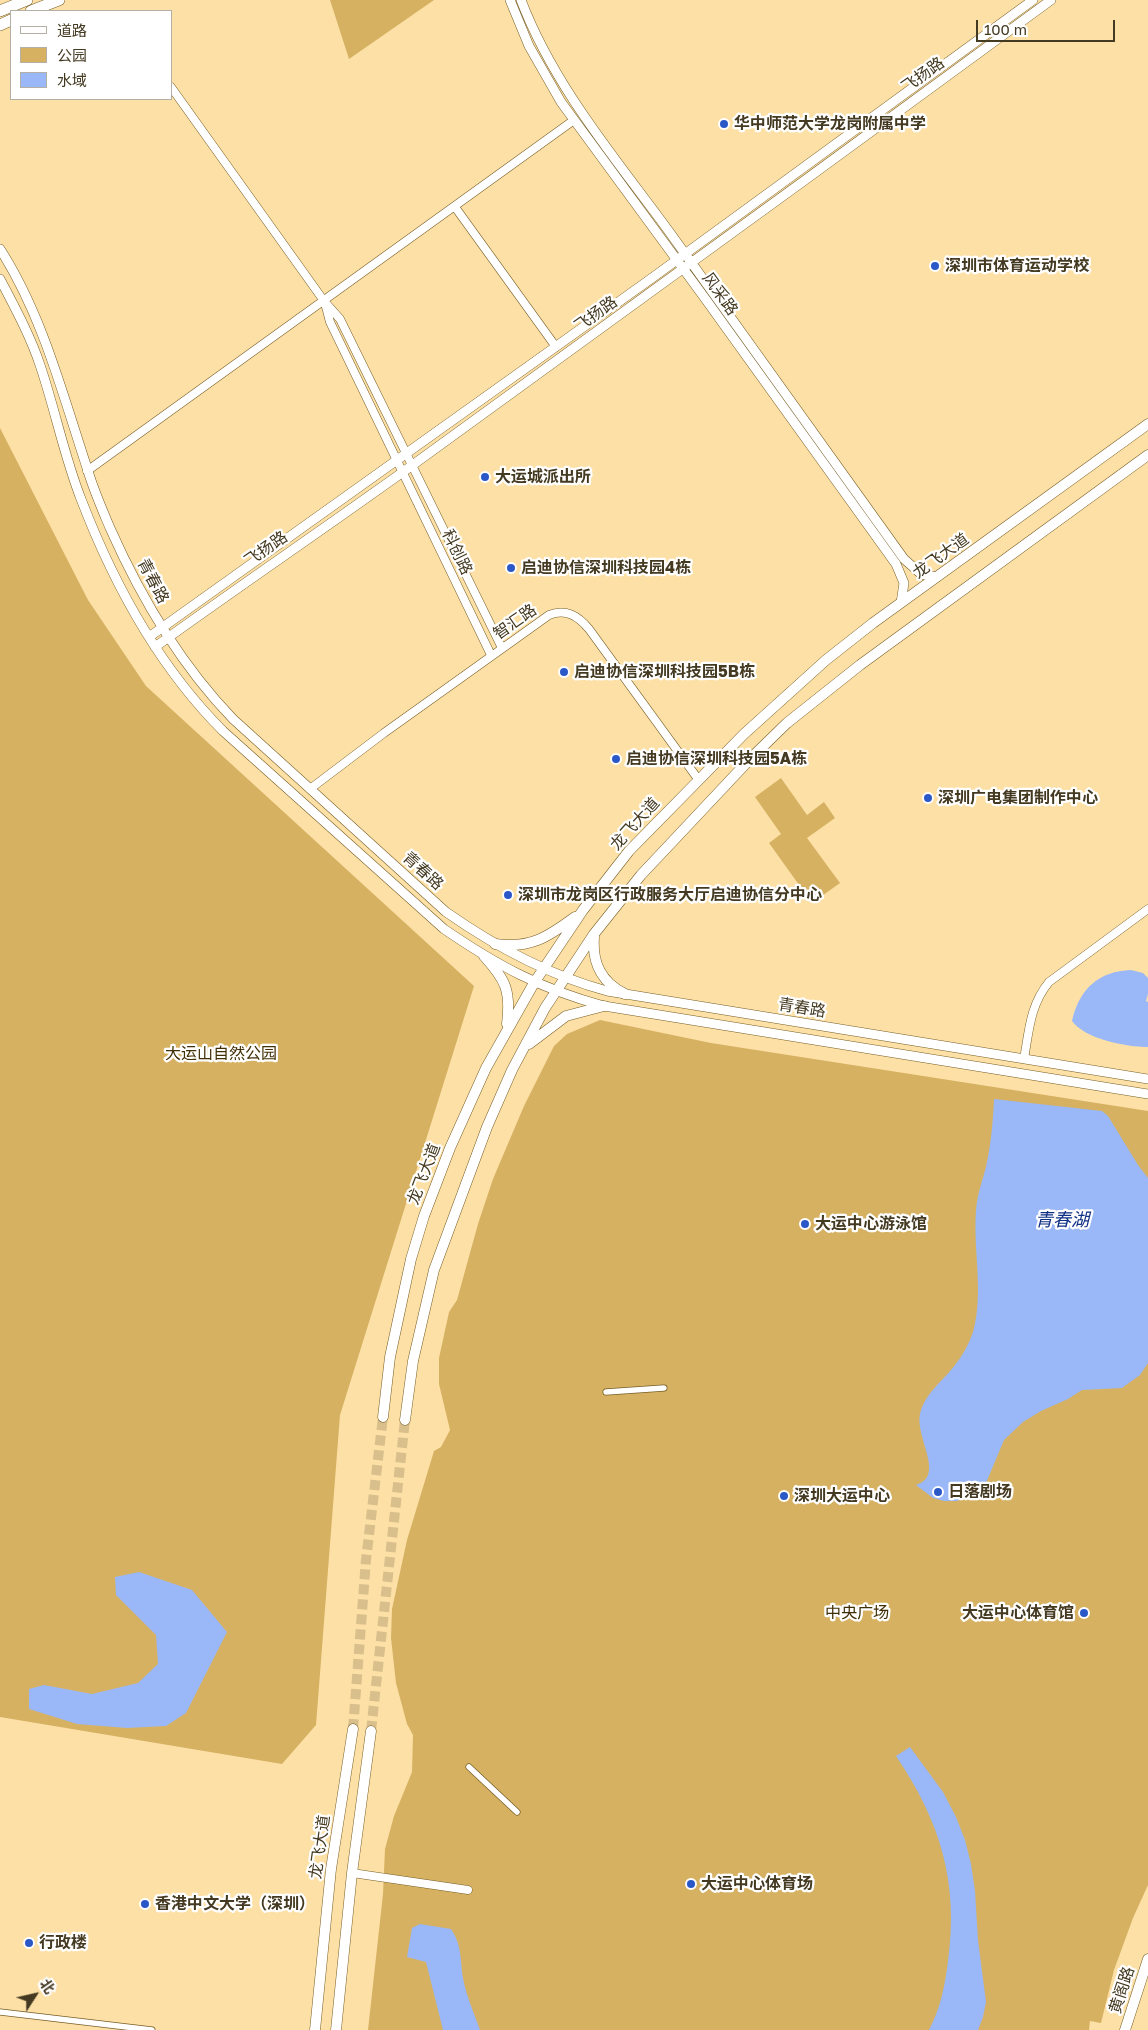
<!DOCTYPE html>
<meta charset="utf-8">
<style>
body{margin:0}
#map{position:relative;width:1148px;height:2030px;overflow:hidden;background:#fde0a6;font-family:"Golos Text","Noto Sans SC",sans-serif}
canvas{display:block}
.legend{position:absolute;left:10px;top:10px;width:162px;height:90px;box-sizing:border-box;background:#fff;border:1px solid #b4b0a6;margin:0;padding:6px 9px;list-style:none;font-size:15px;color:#443921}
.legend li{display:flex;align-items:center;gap:10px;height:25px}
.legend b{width:25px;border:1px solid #b4b0a6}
.north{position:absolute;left:10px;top:1970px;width:50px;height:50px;-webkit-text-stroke:4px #fff;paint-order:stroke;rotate:55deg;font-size:14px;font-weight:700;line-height:20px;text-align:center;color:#443921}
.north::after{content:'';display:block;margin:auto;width:18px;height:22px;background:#443921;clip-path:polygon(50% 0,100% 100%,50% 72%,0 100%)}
.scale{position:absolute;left:976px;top:20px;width:139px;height:22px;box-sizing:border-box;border:2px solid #443921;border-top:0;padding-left:6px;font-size:15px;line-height:18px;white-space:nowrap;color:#443921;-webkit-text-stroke:4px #fff;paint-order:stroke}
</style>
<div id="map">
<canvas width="1148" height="2030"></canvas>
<ul class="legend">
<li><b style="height:6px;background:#fff"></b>道路</li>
<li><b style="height:14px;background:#d6b162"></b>公园</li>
<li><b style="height:14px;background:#9ab8f7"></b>水域</li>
</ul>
<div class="north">北</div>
<div class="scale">100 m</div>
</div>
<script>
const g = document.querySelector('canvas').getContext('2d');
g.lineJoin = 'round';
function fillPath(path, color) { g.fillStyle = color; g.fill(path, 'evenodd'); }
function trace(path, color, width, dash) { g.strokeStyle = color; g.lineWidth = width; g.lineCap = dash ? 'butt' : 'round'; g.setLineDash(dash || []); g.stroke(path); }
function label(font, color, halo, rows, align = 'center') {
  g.font = font + ' "Golos Text","Noto Sans SC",sans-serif'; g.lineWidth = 4.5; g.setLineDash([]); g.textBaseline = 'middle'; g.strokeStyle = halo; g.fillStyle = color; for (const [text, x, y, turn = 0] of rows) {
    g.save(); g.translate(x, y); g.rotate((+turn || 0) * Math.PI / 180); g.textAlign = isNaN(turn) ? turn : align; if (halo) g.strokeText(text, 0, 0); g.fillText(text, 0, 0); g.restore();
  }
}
const green = new Path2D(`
 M330,0h104l-85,59z
 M0,428l88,172 58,86 328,300 -134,429 -24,310 -34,39 -282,-47z
 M781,778l26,37 17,-13 11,16 -28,20 33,45 -28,20 -43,-60 12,-9 -26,-37z
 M600,1020l111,23 437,68v774l-15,33 -19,52 -13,53 -11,-2 -1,9h-721l15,-136 2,-45 9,-33 18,-44 1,-37 -6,-11 -11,-41 -5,-45 1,-29 15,-69 27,-89 7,-4 9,-17 -11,-46v-26l10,-46 8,-12 21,-76 15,-45 31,-73 30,-60 13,-12z`);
const water = new Path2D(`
 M1131,970l12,3 5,5v16l-2,7 2,1v45c-22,0 -63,-8 -76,-26 7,-32 27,-50 59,-51z
 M994,1099l108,12 6,5 30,49 10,13v185l-8,12 -18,13 -40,2 -14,9 -27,12 -18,11 -19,18 -18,43 -18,15 -12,3h-12l-11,-3 -17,-13c30,-9 -1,-47 4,-71 5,-21 23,-33 35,-49 8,-10 14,-21 18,-33 11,-39 0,-82 3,-121 1,-16 6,-29 10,-44 5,-23 7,-45 8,-68z
 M139,1572l53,18 35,42 -41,81 -20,13 -39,2 -50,-4 -48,-15v-20l15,-4 48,9 46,-11 20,-19 -2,-29 -40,-40 -1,-18z
 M910,1747l33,45 13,25 9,23 6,24 4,27 3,49 8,62 -3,15 -5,13h-49c12,-23 16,-45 19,-69 11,-79 -8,-140 -52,-205z
 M420,1924l31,5c11,16 9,30 12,49 3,17 11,35 17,52h-37l-17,-68 -19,-5 5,-29z`);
const secondaryTunnel = new Path2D(`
 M353,1729l13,-169 17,-143
 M371,1731l34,-311`);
const pedestrian = new Path2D(`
 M606,1392l58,-4
 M469,1767l48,45
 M0,2012l152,18`);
const minor = new Path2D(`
 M171,87l153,214 16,18 162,329
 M455,207l101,140
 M325,303l5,19 161,333
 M87,471l487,-351
 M310,789l74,-56 165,-118c17,-7 29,1 40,14l109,150
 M1024,1059c5,-28 6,-54 25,-77l99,-73
 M352,1873l116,17`);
const tertiary = new Path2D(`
 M510,0l19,46 32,56 143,195 192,267 8,19 -3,20
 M521,0c34,89 97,161 152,237 78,107 154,215 231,322l17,15 16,3
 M0,249c43,67 63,147 88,222 6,20 14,38 22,57 31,70 69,135 123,191l213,193c50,35 102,63 161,79l541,88
 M0,279c14,27 30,56 40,86 15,44 24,91 41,134 33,86 77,167 142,232l221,198c54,37 97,60 160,77l544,88
 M149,637l503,-359 381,-278
 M155,647c86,-62 173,-121 259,-183 213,-153 425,-309 637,-464`);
const secondary = new Path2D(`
 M594,937c-2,26 7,45 31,57
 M495,944c35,5 53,-7 80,-27
 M484,956c22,24 27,35 23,68
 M529,1044l37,-28 38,-10
 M383,1417l7,-60 21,-98 13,-43 26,-68 36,-80 48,-85 49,-73 46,-59 115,-117 82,-74 47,-37 275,-199
 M405,1420l8,-59 21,-91 53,-143 25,-57 33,-62 49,-74 47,-59 111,-118 35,-34 73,-58 288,-210
 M315,2030l16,-161 22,-140
 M336,2030l16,-157 19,-142
 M1125,2030l23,-71`);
const primary = new Path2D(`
 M0,11l27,-11
 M31,11l28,-11
 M0,25l11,-5`);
const markers = [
 [724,124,5,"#2b58c7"],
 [935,266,5,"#2b58c7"],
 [485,477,5,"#2b58c7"],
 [511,568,5,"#2b58c7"],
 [564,672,5,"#2b58c7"],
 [616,759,5,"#2b58c7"],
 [928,798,5,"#2b58c7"],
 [508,895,5,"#2b58c7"],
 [805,1224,5,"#2b58c7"],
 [938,1492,5,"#2b58c7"],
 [784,1496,5,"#2b58c7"],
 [1084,1613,5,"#2b58c7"],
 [691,1884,5,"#2b58c7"],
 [145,1904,5,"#2b58c7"],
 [29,1943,5,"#2b58c7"]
];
const streetNames = [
 ["飞扬路",923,75,-36],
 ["风采路",720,294,54],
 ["飞扬路",596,314,-36],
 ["飞扬路",266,549,-35],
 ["科创路",457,552,64],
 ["龙飞大道",941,556,-36],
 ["青春路",153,581,62],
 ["智汇路",515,622,-35],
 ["龙飞大道",635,824,-48],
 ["青春路",423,871,42],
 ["青春路",802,1008,9],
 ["龙飞大道",424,1174,-69],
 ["龙飞大道",320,1847,-82],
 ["黄阁路",1122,1990,-72]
];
const poiNames = [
 ["华中师范大学龙岗附属中学",734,124],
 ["深圳市体育运动学校",945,266],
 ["大运城派出所",495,477],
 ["启迪协信深圳科技园4栋",521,568],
 ["启迪协信深圳科技园5B栋",574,672],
 ["启迪协信深圳科技园5A栋",626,759],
 ["深圳广电集团制作中心",938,798],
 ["深圳市龙岗区行政服务大厅启迪协信分中心",518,895],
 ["大运中心游泳馆",815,1224],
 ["日落剧场",948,1492],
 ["深圳大运中心",794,1496],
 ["大运中心体育馆",1074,1613,"right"],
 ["大运中心体育场",701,1884],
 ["香港中文大学（深圳）",155,1904],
 ["行政楼",39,1943]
];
const parkNames = [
 ["大运山自然公园",221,1054],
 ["中央广场",857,1613]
];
const waterNames = [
 ["青春湖",1062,1220]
];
fillPath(green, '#d6b162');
fillPath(water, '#9ab8f7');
trace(secondaryTunnel, '#d8bf8b', 10, [10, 5]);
trace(pedestrian, '#775e26', 7);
trace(minor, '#775e26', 9);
trace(tertiary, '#775e26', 10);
trace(secondary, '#775e26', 11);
trace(primary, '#775e26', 12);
trace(pedestrian, '#fff', 5.5);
trace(minor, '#fff', 8);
trace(tertiary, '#fff', 9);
trace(secondary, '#fff', 10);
trace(primary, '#fff', 11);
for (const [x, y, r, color] of markers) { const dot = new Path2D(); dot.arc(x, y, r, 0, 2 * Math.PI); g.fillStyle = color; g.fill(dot); trace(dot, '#fff', 2); }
label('16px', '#443921', '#fff', streetNames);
label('bold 16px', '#443921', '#fff', poiNames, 'left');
label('16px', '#412f06', '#fff', parkNames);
label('italic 18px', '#0e2f86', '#fff', waterNames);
</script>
